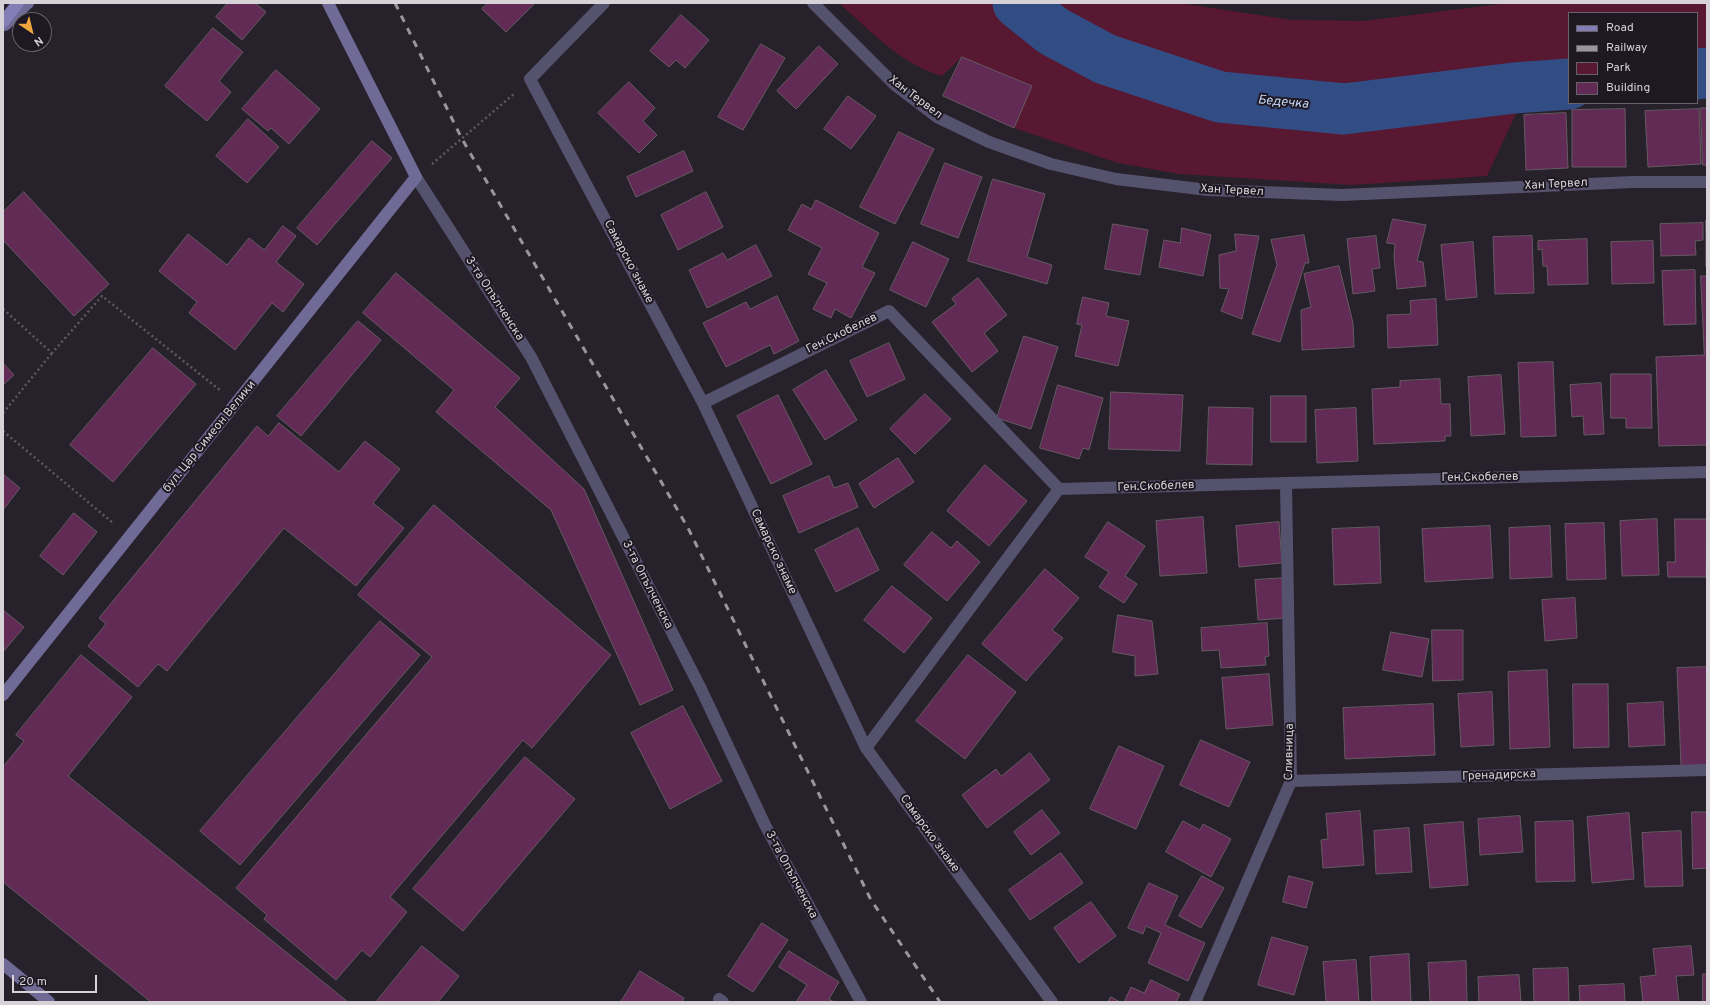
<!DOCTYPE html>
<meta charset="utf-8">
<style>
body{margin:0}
#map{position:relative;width:1710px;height:1005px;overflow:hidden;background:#27212b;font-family:Overpass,sans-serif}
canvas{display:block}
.frame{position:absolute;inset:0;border:4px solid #d6d2d8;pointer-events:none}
.legend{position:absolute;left:1568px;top:12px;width:130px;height:92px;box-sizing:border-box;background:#1d1821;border:1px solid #67626a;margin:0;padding:5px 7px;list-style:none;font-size:12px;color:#d6d2d8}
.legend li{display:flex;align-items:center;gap:8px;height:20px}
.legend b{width:20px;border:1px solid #67626a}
.north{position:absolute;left:12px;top:12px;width:40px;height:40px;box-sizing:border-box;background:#1d1821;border:1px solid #67626a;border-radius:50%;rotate:145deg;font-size:11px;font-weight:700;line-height:16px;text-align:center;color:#d6d2d8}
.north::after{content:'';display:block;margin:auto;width:14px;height:18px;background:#efa73d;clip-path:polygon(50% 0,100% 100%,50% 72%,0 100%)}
.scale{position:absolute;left:12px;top:975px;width:85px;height:18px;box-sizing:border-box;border:2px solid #d6d2d8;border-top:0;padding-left:5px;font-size:12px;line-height:14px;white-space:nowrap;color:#d6d2d8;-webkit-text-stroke:3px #1d1821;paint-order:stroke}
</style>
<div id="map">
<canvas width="1710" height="1005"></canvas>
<div class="frame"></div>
<ul class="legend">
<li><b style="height:5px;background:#837eb6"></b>Road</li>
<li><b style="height:5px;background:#9a959c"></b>Railway</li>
<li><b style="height:11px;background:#581831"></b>Park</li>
<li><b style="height:11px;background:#622b56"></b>Building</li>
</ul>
<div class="north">N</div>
<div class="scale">20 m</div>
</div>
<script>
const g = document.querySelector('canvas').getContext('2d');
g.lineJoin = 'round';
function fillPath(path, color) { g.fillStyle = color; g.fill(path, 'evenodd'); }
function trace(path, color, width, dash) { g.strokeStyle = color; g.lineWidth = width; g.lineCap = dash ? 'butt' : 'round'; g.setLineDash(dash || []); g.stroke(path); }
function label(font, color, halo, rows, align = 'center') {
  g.font = font + ' Overpass,sans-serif'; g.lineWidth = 4; g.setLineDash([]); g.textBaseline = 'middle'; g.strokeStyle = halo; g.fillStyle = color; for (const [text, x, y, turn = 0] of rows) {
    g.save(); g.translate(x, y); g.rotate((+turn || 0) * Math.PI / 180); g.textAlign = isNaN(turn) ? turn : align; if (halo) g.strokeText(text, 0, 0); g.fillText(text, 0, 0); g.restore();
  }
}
const green = new Path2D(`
 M839,3h340l113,17 71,1 146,-18h198v92l-10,1v-83h-128v89l-49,3 -33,71 -135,9 -173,-11 -61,-11 -104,-35 18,-42 -70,-29 -20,19c-42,-12 -71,-45 -103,-73z`);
const river = new Path2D(`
 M1018,3l35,28 52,28 115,38 124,12 170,-21 55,-4
 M1697,74l10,-1`);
const building = new Path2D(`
 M228,3h27l11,9 -24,28 -26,-23z
 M488,3h47l-29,29 -24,-23z
 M681,15l28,25 -24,28 -9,-8 -7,7 -19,-16z
 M213,28l30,24 -24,29 12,11 -24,29 -42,-35z
 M761,44l24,14 -42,72 -25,-13z
 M819,46l19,18 -42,45 -19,-18z
 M962,57l70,29 -18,42 -71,-32z
 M276,70l44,39 -31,35 -18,-16 -3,3 -26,-22z
 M629,82l26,26 -12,13 14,14 -18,18 -41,-40z
 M848,96l28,20 -25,33 -27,-20z
 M1701,108h6v57h-4z
 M1625,109l1,58h-54v-57z
 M1699,109l2,55 -53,3 -3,-56z
 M1566,113l2,55 -42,2 -2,-55z
 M248,119l31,28 -32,36 -31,-27z
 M899,132l35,17 -39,75 -35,-17z
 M372,141l20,17 -75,87 -20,-17z
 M684,151l9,20 -57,26 -9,-20z
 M945,163l37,14 -24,61 -37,-14z
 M993,179l52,15 -18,63 25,8 -5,19 -79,-23z
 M24,192l85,92 -35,32 -71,-76v-28z
 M706,192l17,35 -45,23 -17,-35z
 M816,200l63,33 -17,34 13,6 -24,45 -16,-9 -4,9 -18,-9 14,-26 -19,-9 14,-26 -34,-18 14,-26 9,5z
 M1393,219l33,6 -9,36 6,1 3,24 -29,3 -3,-33 1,-12 -8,-1z
 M1706,220h1l-1,46z
 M1703,223v17l-8,1 1,14 -35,1 -1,-32z
 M1113,224l35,6 -8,45 -35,-6z
 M283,226l13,10 -20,26 28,22 -21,28 -11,-9 -37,47 -46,-37 8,-11 -38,-31 29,-37 39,31 22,-27 15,12z
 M1182,228l29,7 -8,41 -44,-9 5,-27 16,3z
 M1235,234l24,2 -17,83 -21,-8 8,-22 -9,-1 -1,-33 17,-4z
 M1304,235l5,28h-4l-25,79 -28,-8 25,-69 -6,-25z
 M1376,236l4,32 -8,1 3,22 -22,3 -6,-55z
 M1532,236l2,57 -39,1 -2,-57z
 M1587,239l1,45 -40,1 -1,-19h-4l-1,-17 -4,1v-9z
 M1653,241l1,42 -42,1 -1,-42z
 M913,242l36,17 -23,48 -36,-17z
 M1473,242l4,55 -31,3 -5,-55z
 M756,245l16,31 -65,32 -18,-38 34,-17 4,7z
 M1339,266l14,57 1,24 -52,3 -1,-40 10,-3 -7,-33z
 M1695,270l1,54 -32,1 -2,-54z
 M396,273l124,105 -25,29 89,82 89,201 -33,15 -89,-195 -115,-98 18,-22 -91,-77z
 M1701,276h6v169l-48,1 -3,-89 48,-2z
 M978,278l29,37 -23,18 14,18 -26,21 -40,-50 24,-18 -4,-5z
 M777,296l22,45 -25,13 -4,-9 -44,22 -23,-44 43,-21 4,7z
 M1083,297l26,6 -3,13 23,5 -11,45 -43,-10 7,-31 -5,-1z
 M1436,299l2,46 -50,3 -1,-33 24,-1 -1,-13z
 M358,321l23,19 -80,96 -24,-20z
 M1024,336l34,11 -27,82 -34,-11z
 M889,343l16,36 -38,18 -17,-36z
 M153,348l43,36 -83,98 -43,-37z
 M1553,362l3,74 -35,1 -3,-74z
 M3,363l11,12 -11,10z
 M826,370l31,50 -32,20 -32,-50z
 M1611,374h40l1,54h-26v-10h-15z
 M1501,375l4,59 -34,2 -3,-59z
 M1440,379l1,25h9l1,32h-6v5l-71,3 -2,-55 28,-2v-6z
 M1601,383l3,51 -20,1 -1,-19 -11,1 -2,-32z
 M1058,385l45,13 -14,52 -6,-2 -4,11 -39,-11z
 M1111,392l72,3 -3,56 -71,-2z
 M925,394l26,25 -36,35 -25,-25z
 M778,395l34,69 -41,20 -34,-68z
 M1271,396h35v46h-35z
 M1209,407l44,1 -1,57 -45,-1z
 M1356,408l2,53 -41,2 -2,-53z
 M279,423l60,49 26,-31 35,28 -27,34 31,25 -48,58 -72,-58 -117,143 -9,-7 -20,23 -50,-41 18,-22 -7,-6 158,-192 11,10z
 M898,458l16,24 -40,26 -15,-24z
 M985,465l42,36 -38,45 -42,-35z
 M3,474l17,14 -17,22z
 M829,476l5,12 14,-5 10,24 -59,26 -16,-37z
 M434,505l177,150 -79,93 -9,-8 -133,157 17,15 -37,45 -8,-7 -26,30 -72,-61 3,-4 -31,-27 196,-231 -74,-62z
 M74,513l23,19 -34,43 -23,-19z
 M1203,517l4,56 -47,3 -4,-55z
 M1657,519l2,56 -37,1 -2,-55z
 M1675,519h32l-1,58h-38l-1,-15h8z
 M1108,522l37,24 -20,30 12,8 -13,19 -25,-16 10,-15 -24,-15z
 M1279,522l3,41 -43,4 -3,-41z
 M1604,523l2,56 -39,1 -2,-56z
 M1490,526l3,52 -68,4 -3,-53z
 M1550,526l2,51 -42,2 -1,-51z
 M1379,527l2,56 -47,2 -2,-56z
 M858,528l21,42 -43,22 -21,-42z
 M932,532l19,16 6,-7 23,21 -33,39 -43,-36z
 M1045,569l34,29 -27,32 11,8 -37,43 -44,-37z
 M1285,578l2,40 -29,2 -3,-40z
 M892,586l40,32 -28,35 -40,-33z
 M1575,598l2,40 -32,3 -3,-41z
 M3,610l21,17 -21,25z
 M1118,615l34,6 6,53 -23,2v-20l-22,-4z
 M380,621l40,34 -180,210 -40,-34z
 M1267,623l2,33 -4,1 1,8 -45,3 -2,-18 -17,1 -1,-23z
 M1432,630h31v50l-30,1z
 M1391,632l38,7 -7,38 -39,-7z
 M81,655l51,42 -64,79 280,226h-197l-148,-120v-115l21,-26 -8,-6z
 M968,655l48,37 -51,67 -49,-38z
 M1707,667v98l-26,1 -4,-98z
 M1547,670l3,77 -40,2 -2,-77z
 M1269,674l4,51 -47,4 -4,-51z
 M1573,684h35l1,63 -35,1z
 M1492,692l2,53 -33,2 -3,-53z
 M1663,702l2,43 -36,2 -2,-43z
 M1433,704l2,51 -90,4 -2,-51z
 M683,706l39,75 -52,28 -39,-76z
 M1201,740l49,22 -21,45 -49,-22z
 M1119,746l45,20 -28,63 -46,-20z
 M1030,753l20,27 -63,48 -25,-33 34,-26 5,7z
 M525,757l50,42 -112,132 -50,-42z
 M1042,810l18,23 -29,22 -17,-23z
 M1360,811l4,54 -41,3 -2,-28 7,-1 -2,-25z
 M1692,812h15v56l-14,1z
 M1629,813l5,66 -42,4 -5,-66z
 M1520,816l3,36 -43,3 -2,-36z
 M1183,821l17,9 3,-6 28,15 -20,38 -45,-25z
 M1573,821l2,60 -39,1 -1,-60z
 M1463,822l5,63 -38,3 -6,-63z
 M1409,828l3,44 -36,2 -2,-43z
 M1681,831l2,55 -38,1 -3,-54z
 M1061,853l22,30 -53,37 -21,-30z
 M1202,876l22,12 -23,40 -22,-12z
 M1289,876l24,6 -7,26 -23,-6z
 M1149,883l29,13 -13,29 40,18 -17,38 -40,-18 13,-30 -15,-7 -3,8 -15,-6z
 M1091,902l25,34 -37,27 -25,-35z
 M762,923l26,17 -35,52 -25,-16z
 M1272,937l36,10 -14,48 -36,-10z
 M422,946l37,30 -21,26h-62z
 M1691,946l3,29 -18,1 3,26h-36l-3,-25 16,-2 -3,-26z
 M789,951l50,31 -10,17 5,3h-38l11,-17 -28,-18z
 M1409,954l2,48h-39l-2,-45z
 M1356,960l3,42h-33l-3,-40z
 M1466,961l1,41h-37l-2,-39z
 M1568,968l1,34h-35l-1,-33z
 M640,971l44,27 -2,4h-61z
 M1703,974h4v28h-4z
 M1519,975l2,27h-42l-1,-25z
 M1151,980l29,14 -4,8h-52l7,-15 13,6z
 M1624,984l1,18h-45l-1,-16z
 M1111,997l9,5h-12z`);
const path = new Path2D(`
 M432,164l83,-71
 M3,309l49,44 50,-57 119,95
 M3,413l49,-60
 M3,431l110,92`);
const street = new Path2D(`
 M604,3l-74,76 173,324 163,345 186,254
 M813,3l82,82 42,32 52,25 62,22 65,15 92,11 134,5 291,-13h74
 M416,177l115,180 170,332 64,136 96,177
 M703,403l186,-92 170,178 648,-17
 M866,748l193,-259
 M1291,781l416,-11
 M719,999l4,3
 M1195,1002l96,-221 -5,-298`);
const secondary = new Path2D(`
 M5,25l23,-22
 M3,695l413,-518 -88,-174
 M3,964l46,38`);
const primary = new Path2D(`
 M3,22l15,-19`);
const rail = new Path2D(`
 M395,3l67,136 226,389 183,372 69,102`);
const streetNames = [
 ["Хан Тервел",915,98,37],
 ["Хан Тервел",1556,185,-3],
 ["Хан Тервел",1232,191,3],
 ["Самарско знаме",628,262,62],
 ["3-та Опълченска",494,299,57],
 ["Ген.Скобелев",842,334,-26],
 ["бул. Цар Симеон Велики",210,437,-51],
 ["Ген.Скобелев",1480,478,-1],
 ["Ген.Скобелев",1156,487,-2],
 ["Самарско знаме",773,552,65],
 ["3-та Опълченска",647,585,63],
 ["Сливница",1290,752,-89],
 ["Гренадирска",1499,776,-2],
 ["Самарско знаме",929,834,54],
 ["3-та Опълченска",791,875,62]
];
const waterNames = [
 ["Бедечка",1283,103,5]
];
fillPath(green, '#581831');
trace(river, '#324c84', 51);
fillPath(building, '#622b56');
trace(building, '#665a62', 1);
trace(path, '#5d5861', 2.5, [2, 3]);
trace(street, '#54526d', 12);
trace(secondary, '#6f6b96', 12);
trace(primary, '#837eb6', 12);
trace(rail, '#9a959c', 3, [7, 7]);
label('12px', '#d6d2d8', '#1d1821', streetNames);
label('italic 13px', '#c7d9fb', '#1d1821', waterNames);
</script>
